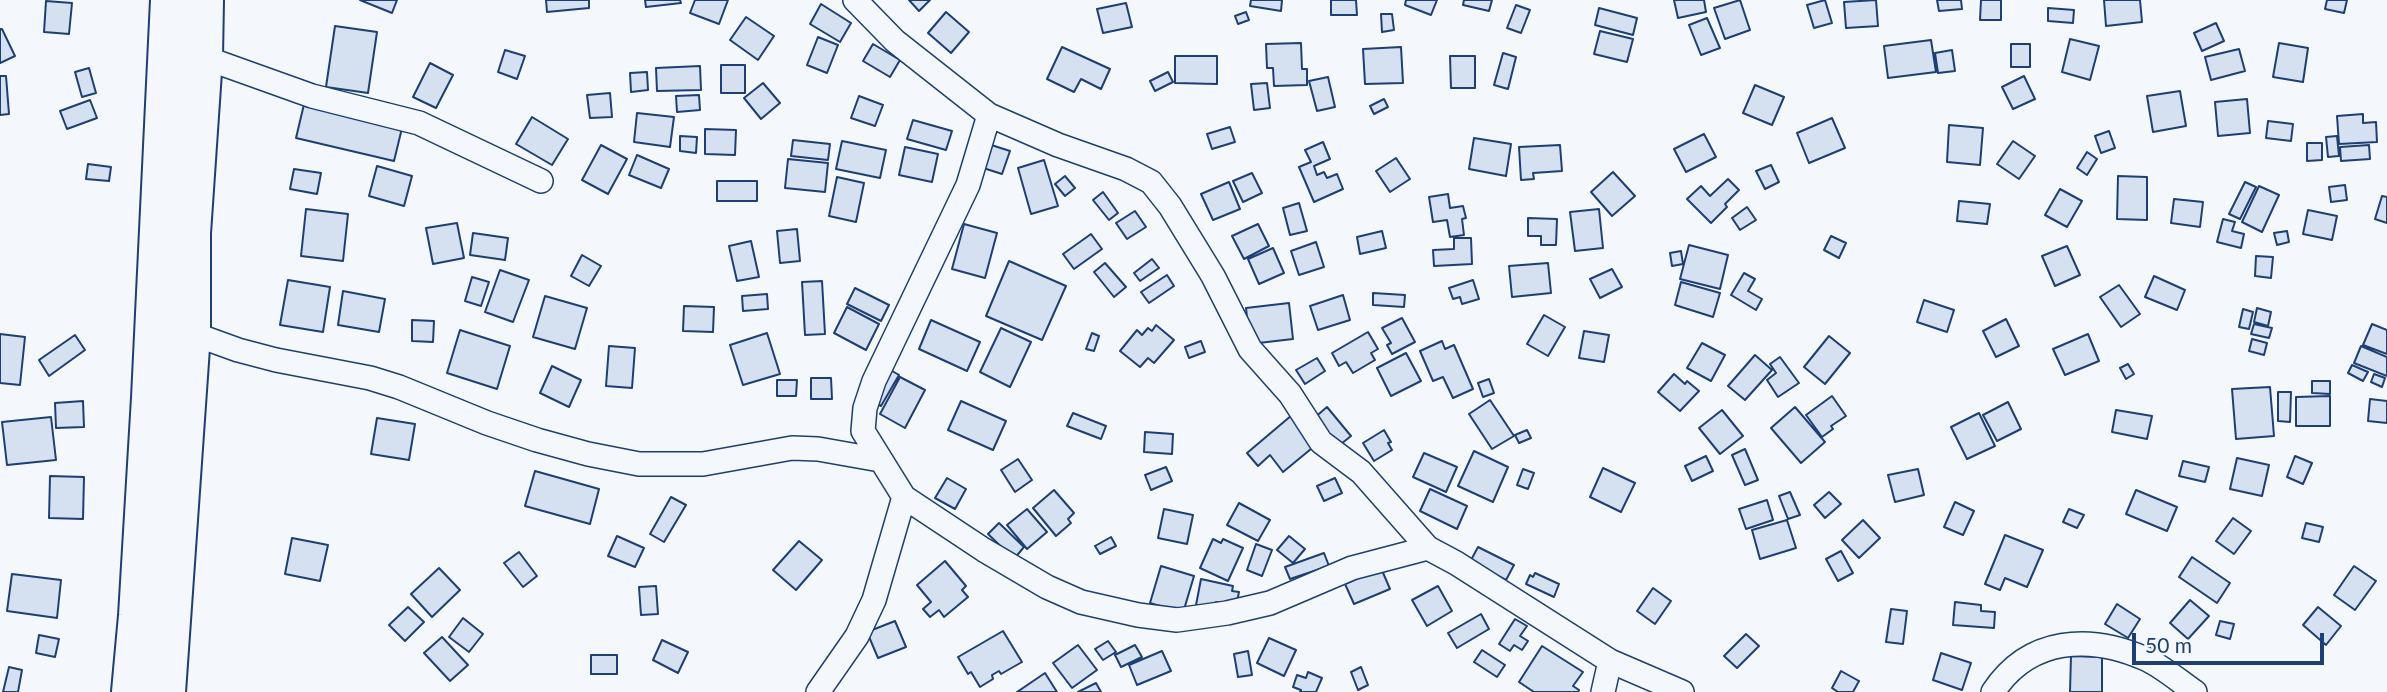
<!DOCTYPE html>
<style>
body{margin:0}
#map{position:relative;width:2387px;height:692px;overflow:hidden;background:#f4f7fb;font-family:Lato,sans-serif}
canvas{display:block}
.scale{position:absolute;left:2132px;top:633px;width:192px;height:32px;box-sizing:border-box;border:4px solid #1d3f73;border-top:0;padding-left:9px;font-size:21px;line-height:24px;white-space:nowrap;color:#1d3f73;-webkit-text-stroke:5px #f4f7fb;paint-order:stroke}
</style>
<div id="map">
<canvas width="2387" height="692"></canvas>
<div class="scale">50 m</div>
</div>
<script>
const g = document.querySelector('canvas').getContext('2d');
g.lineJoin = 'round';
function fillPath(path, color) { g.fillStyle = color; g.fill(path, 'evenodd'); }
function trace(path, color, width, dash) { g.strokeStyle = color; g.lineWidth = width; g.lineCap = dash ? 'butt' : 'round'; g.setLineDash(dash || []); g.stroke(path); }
const building = new Path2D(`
 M360,0h37l-5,13z
 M546,0h43v8l-42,4z
 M645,0h35l1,3 -35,4z
 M695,0h33l-9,24 -29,-11z
 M909,0h21l-11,11z
 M1251,0h31l-1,11 -31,-5z
 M1331,0h25l1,15h-26z
 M1406,0h31l-6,15 -26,-10z
 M1464,0h28l-3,11 -26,-6z
 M1674,0h30l2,12 -28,6z
 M1740,0l10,30 -25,9 -11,-31z
 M1825,0l7,23 -18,5 -7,-23z
 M1876,0l2,26 -32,2 -2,-26z
 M1937,0h24l1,9 -23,2z
 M1981,0h20v20h-21z
 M2104,0h36l2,22 -36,4z
 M2327,0h20l-3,13 -19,-4z
 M46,1l26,2 -3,31 -25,-2z
 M1126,3l6,24 -29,6 -6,-24z
 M821,4l30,19 -11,19 -30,-18z
 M1516,5l14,5 -9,23 -14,-5z
 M1599,8l38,10 -4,17 -38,-10z
 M2048,8l26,2 -1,13 -25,-2z
 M946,12l23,20 -18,21 -23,-20z
 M1246,12l3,8 -11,4 -3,-8z
 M1381,14h11l2,16 -12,2z
 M746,17l28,19 -16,24 -28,-20z
 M1707,18l13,30 -19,7 -12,-30z
 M2216,23l8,18 -22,10 -8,-18z
 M335,26l42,6 -9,61 -42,-6z
 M0,29h2l13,27 -15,7z
 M1600,31l33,8 -6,23 -33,-8z
 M818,37l20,8 -11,28 -20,-8z
 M2070,39l29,7 -9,34 -28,-8z
 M1931,40l5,32 -48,6 -4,-32z
 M1301,43l1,26h5v16l-33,1 -1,-18h-6l-1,-24z
 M2279,43l29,5 -5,34 -30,-5z
 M873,44l27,16 -10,17 -27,-16z
 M2011,44h19v23h-19z
 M1062,47l48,22 -9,20 -20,-10 -7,13 -27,-13z
 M1401,47l2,36 -38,1 -2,-35z
 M2239,49l6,22 -34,9 -6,-23z
 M505,50l20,6 -8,23 -19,-7z
 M1952,50l3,21 -17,2 -3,-20z
 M1503,53l13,4 -8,32 -14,-4z
 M1175,56h42v28l-42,-1z
 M1450,56h25v32h-24z
 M430,63l23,12 -17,33 -23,-11z
 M721,65h24v28h-24z
 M700,66l1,24 -44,1 -1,-23z
 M89,68l7,25 -14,4 -7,-25z
 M647,72l1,18 -17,2 -1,-19z
 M1168,72l5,10 -18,9 -5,-10z
 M0,76h6l3,38 -9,1z
 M2024,76l11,23 -22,10 -11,-22z
 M1328,77l7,30 -18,4 -8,-30z
 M763,83l17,20 -19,16 -17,-21z
 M1267,83l3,25 -16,2 -3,-26z
 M1755,85l29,12 -12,28 -29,-12z
 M2180,91l6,35 -33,6 -6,-36z
 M610,93l2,24 -22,1 -3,-23z
 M699,95l1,15 -23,2 -1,-16z
 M859,96l24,9 -8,21 -24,-8z
 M1384,99l4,8 -14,7 -4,-8z
 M2247,99l3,34 -32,3 -3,-34z
 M90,100l7,18 -30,11 -7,-18z
 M305,100l98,24 -9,37 -98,-23z
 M637,113l37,4 -4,30 -36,-5z
 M2363,114v9l13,-1 1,20 -38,2 -2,-28z
 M532,117l36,22 -16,26 -36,-21z
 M1832,118l13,30 -36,15 -12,-30z
 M913,120l39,11 -6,19 -39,-11z
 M2268,121l25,3 -2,17 -25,-3z
 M1949,125l34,3 -3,37 -33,-3z
 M1230,127l5,15 -23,7 -5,-15z
 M705,129l31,1 -1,25 -30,-1z
 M2109,131l6,17 -14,5 -6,-17z
 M1704,134l12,23 -30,15 -12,-23z
 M680,136l17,1 -1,16 -16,-2z
 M2337,136l2,20 -11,1 -2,-20z
 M1474,138l37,6 -5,32 -37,-7z
 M793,140l37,4 -2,16 -37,-4z
 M842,141l44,9 -6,28 -44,-9z
 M2013,141l22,15 -16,23 -22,-15z
 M1323,142l7,17 -16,7 3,9 7,-3 3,6 10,-4 6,15 -29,13 -15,-35 12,-5 -6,-12z
 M985,143l25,8 -8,23 -25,-8z
 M2307,143h15v17l-15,1z
 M601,145l26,14 -19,35 -26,-14z
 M1560,145l2,26 -29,2 1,6 -13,1 -2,-33z
 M2369,145l1,14 -29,2 -1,-14z
 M905,147l33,7 -6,28 -33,-7z
 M2087,152l10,7 -10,16 -10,-7z
 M637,155l32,14 -8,19 -32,-13z
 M1396,158l14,21 -20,13 -14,-21z
 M788,159l40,4 -3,29 -40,-4z
 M1044,160l14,46 -27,8 -13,-46z
 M88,164l23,3 -2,14 -23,-2z
 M1771,165l8,17 -14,7 -9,-18z
 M377,166l35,10 -8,30 -35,-10z
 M294,169l27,4 -4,21 -27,-5z
 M1613,172l22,24 -23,20 -21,-24z
 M1252,173l10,20 -19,9 -10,-21z
 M1065,176l10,12 -10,8 -10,-12z
 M2118,176l29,1v43l-30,-1z
 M837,177l27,6 -8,39 -27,-6z
 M1728,179l11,11 -14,14 2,3 -16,16 -24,-24 14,-13 9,10z
 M717,181h40v20h-40z
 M1229,182l11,27 -27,11 -12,-26z
 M2245,182l11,5 -16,32 -11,-5z
 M2345,185l2,15 -16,2 -2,-15z
 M2259,186l20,9 -17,37 -20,-10z
 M2060,189l22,12 -15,26 -22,-12z
 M1103,192l15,21 -9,7 -16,-20z
 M1448,194l2,14 13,-2 3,12 -4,1 2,16 -14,2 -3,-17 -14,2 -4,-25z
 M2382,196l5,1v26l-12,-4z
 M2174,199l29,3 -3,25 -29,-4z
 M1959,201l31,3 -3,20 -30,-3z
 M1299,203l8,28 -17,4 -7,-27z
 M1747,207l9,13 -16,10 -8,-12z
 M306,209l42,5 -5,47 -42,-5z
 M1599,209l4,39 -28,3 -5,-39z
 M2308,210l29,6 -5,24 -29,-6z
 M1135,211l11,16 -19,12 -11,-16z
 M1528,218l29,1 -1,26h-15v-9h-13z
 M2223,219l12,3 -3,9 12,3 -3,14 -24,-6z
 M457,223l7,35 -31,6 -7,-36z
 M964,224l33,9 -12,45 -33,-9z
 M1258,224l11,22 -25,13 -12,-23z
 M797,229l3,32 -20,2 -3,-32z
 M1382,231l4,17 -26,6 -3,-17z
 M2287,231l2,11 -12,3 -3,-12z
 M473,233l35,5 -3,22 -35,-5z
 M1091,234l11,15 -28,20 -11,-15z
 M1831,236l15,7 -7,15 -15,-8z
 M1454,238h17l1,26 -38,2 -1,-16 21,-1z
 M751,241l8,36 -22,4 -8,-35z
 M1316,242l8,25 -25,8 -8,-24z
 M1689,245l39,10 -8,34 -40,-10z
 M2067,246l13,29 -25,11 -13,-30z
 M1273,248l11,25 -25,11 -11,-25z
 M1681,251l2,13 -11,2 -2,-13z
 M582,255l19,11 -12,20 -18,-10z
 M2256,256l17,1 -2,21 -16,-2z
 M1152,259l7,9 -19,13 -6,-8z
 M1009,261l57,25 -24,54 -56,-24z
 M1105,263l21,24 -12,10 -20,-25z
 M1548,263l3,30 -39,4 -3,-31z
 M1612,269l10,18 -22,11 -10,-19z
 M500,270l29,10 -16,42 -28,-10z
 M1744,273l11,6 -7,12 14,8 -6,11 -25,-15z
 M1167,275l7,11 -25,17 -8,-11z
 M2154,276l31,14 -8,20 -32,-13z
 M472,277l17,5 -8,24 -16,-5z
 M288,280l42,7 -7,45 -43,-7z
 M1473,280l6,19 -17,5 -2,-7 -7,2 -4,-11z
 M822,281l3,53 -20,1 -3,-53z
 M1681,282l39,11 -7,24 -38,-12z
 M2119,285l21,29 -19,13 -21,-30z
 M855,288l34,17 -8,16 -34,-17z
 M343,291l42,8 -6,33 -41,-7z
 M1373,293l32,2 -1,12 -31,-2z
 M767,294l1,15 -25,2 -1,-15z
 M1343,295l7,25 -32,10 -8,-24z
 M545,296l42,12 -12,41 -42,-12z
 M1924,300l30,10 -7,22 -30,-10z
 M1289,303l4,36 -43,5 -4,-36z
 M684,306l30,1 -1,25 -30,-1z
 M847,307l32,17 -13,26 -32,-17z
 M2257,308l14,4 -3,14 -14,-4z
 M2243,309l10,3 -4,17 -10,-2z
 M1544,315l21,12 -17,29 -21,-12z
 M1402,318l13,24 -23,12 -5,-9 4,-2 -9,-15z
 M2006,319l13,27 -23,11 -13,-26z
 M412,320l22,1 -1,21 -21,-1z
 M931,320l49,22 -13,29 -48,-22z
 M2254,324l18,4 -3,10 -18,-4z
 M2372,324l15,6v24l-24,-9z
 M1156,325l18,15 -20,23 -6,-5 -8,9 -20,-16 17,-21 5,5 6,-7 4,3z
 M1001,328l30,14 -21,45 -30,-15z
 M460,330l50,16 -13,43 -50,-16z
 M1584,331l25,4 -5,27 -25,-4z
 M1368,332l10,17 -7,4 4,7 -22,13 -7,-11 -7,4 -7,-13z
 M767,333l13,41 -37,11 -13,-40z
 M1092,333l7,3 -5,15 -8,-2z
 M0,334l25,3 -5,48 -20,-2z
 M2088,334l11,27 -34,14 -12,-26z
 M75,335l10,15 -36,26 -10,-16z
 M1829,336l21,17 -25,31 -21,-17z
 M2252,339l15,4 -3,12 -15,-4z
 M1201,341l4,11 -16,6 -4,-11z
 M1442,341l3,8 9,-4 19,44 -20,9 -10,-21 -10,4 -13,-30z
 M1702,343l23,12 -14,26 -24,-13z
 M609,346l26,2 -3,40 -26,-2z
 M2361,346l26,11v19l-33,-13z
 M1406,353l15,28 -30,15 -14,-28z
 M1755,355l17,15 -27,30 -17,-14z
 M1780,357l19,26 -21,14 -11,-17 9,-7 -6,-9z
 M1317,358l8,13 -20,13 -9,-14z
 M2128,364l6,10 -8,5 -6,-11z
 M2352,365l16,7 -5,9 -15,-8z
 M552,366l29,14 -12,27 -29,-14z
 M887,368l12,7 -18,31 -11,-6z
 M1674,374l11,10 2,-3 12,10 -19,20 -22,-19z
 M2374,374l11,4 -3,9 -11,-5z
 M900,377l25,13 -20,38 -25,-14z
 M811,378h20l1,21h-21z
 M1489,379l5,14 -11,4 -5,-14z
 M777,380h20l-1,16h-19z
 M2312,381h18v13l-18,-1z
 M2270,387l4,49 -38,3 -4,-50z
 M2278,392h13l-1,30 -12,-1z
 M1832,396l14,20 -15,10 2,3 -11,8 -16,-22z
 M2330,396v30h-34v-29z
 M2370,399l17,2v22l-19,-2z
 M1490,400l24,36 -22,13 -23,-35z
 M83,401l1,26 -28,1 -1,-25z
 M961,401l45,20 -13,29 -45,-20z
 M2008,402l13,27 -24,12 -14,-26z
 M1327,407l24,29 -15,12 -23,-29z
 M1795,407l30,35 -24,21 -30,-35z
 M1722,410l21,26 -23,18 -21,-26z
 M2116,410l36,6 -5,23 -35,-7z
 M1073,413l33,13 -5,13 -34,-13z
 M1979,413l16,33 -28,13 -16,-32z
 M1292,415l25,29 -34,28 -13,-17 -12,11 -11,-13z
 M51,417l5,43 -49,5 -5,-43z
 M377,418l38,6 -6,36 -38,-6z
 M1384,430l7,12 -3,1 4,7 -18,11 -11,-18z
 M1527,430l4,8 -12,5 -4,-8z
 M1145,432l28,2 -1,20 -28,-2z
 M1745,449l13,31 -13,5 -13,-30z
 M1474,451l34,16 -15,35 -35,-16z
 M1424,453l33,14 -11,25 -33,-15z
 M1706,456l7,15 -21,10 -7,-15z
 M2295,456l17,7 -9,21 -16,-7z
 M2237,458l32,7 -7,31 -32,-7z
 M1018,459l14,21 -17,12 -14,-22z
 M2183,461l26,6 -4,15 -26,-6z
 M1166,467l6,14 -21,9 -6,-15z
 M1603,468l32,15 -14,29 -31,-15z
 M1523,469l11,4 -6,16 -11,-4z
 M1918,469l6,26 -29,7 -7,-27z
 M535,471l64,18 -9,35 -65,-18z
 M50,476l34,1 -1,42 -34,-1z
 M947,478l19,11 -11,20 -20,-11z
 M1335,478l7,15 -18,8 -7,-15z
 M1430,489l37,17 -10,23 -37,-18z
 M1054,490l20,23 -6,6 3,4 -15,13 -23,-28z
 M2136,490l41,17 -10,24 -41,-17z
 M1790,492l10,23 -12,4 -9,-23z
 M1829,492l12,12 -16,14 -11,-13z
 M671,497l15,8 -22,37 -14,-8z
 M1767,500l6,20 -27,9 -7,-20z
 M1955,502l19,9 -11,24 -19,-8z
 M1239,503l31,17 -12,21 -31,-16z
 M1027,509l20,23 -20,17 -20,-24z
 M1164,509l29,6 -6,29 -29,-6z
 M2069,509l15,6 -7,13 -14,-6z
 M2233,518l18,13 -17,23 -18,-13z
 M1787,520l9,28 -36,11 -8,-29z
 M1863,520l17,18 -21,20 -17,-18z
 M999,523l25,24 -10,12 -26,-25z
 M2306,523l17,4 -4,15 -17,-4z
 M2005,535l38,15 -16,37 -22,-9 -5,12 -15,-6z
 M617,536l27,12 -9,19 -27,-11z
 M1289,536l16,13 -12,14 -16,-13z
 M1111,537l5,9 -16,8 -5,-8z
 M292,538l36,7 -8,36 -35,-7z
 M1213,539l8,4 2,-4 20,9 -15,33 -28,-13z
 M799,541l23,19 -26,30 -23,-20z
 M1256,544l16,6 -10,26 -15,-6z
 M1478,547l36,18 -8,15 -36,-18z
 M1841,551l12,22 -15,8 -12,-22z
 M519,552l18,24 -14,11 -19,-24z
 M1324,553l5,13 -39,13 -5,-12z
 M2192,557l38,26 -13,20 -38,-26z
 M945,561l21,25 -4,4 6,7 -24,20 -5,-7 -9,7 -7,-8 8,-7 -14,-17z
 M1161,566l33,10 -11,37 -33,-10z
 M2354,566l22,15 -21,29 -21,-15z
 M439,568l21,22 -28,27 -21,-23z
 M1381,568l9,21 -36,15 -9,-20z
 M1535,573l24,11 -5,13 -28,-13 4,-9 3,2z
 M12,574l49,6 -4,38 -50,-7z
 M1201,579l32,7 -1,5 7,1 -3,14 -20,-4 -1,7 -19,-4z
 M656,586l2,28 -17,1 -2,-28z
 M1438,586l14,25 -25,15 -15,-26z
 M1653,588l18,13 -16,23 -18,-13z
 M2190,600l19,16 -21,23 -18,-16z
 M1955,602l26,3v6l14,1 -1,16 -41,-3z
 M2117,604l23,15 -12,19 -23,-14z
 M408,607l16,15 -19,19 -16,-16z
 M2318,607l23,19 -15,19 -23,-20z
 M1891,609l16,2 -4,33 -17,-2z
 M1481,614l8,15 -32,19 -9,-15z
 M463,618l20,16 -14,18 -20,-15z
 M1515,619l12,7 -7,10 8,5 -6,9 -8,-5 -4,6 -11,-7z
 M895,621l11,26 -28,11 -11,-26z
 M2220,621l14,3 -4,15 -14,-4z
 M1003,631l19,31 -21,12 -2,-3 -7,4 1,4 -13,8 -9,-15 -3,2 -10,-17z
 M1746,634l13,12 -22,22 -13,-12z
 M39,635l20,4 -4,18 -19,-4z
 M442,637l26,28 -18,16 -26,-28z
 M1269,638l27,12 -12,26 -27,-13z
 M662,640l26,12 -10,21 -25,-13z
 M1108,641l8,11 -13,8 -8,-11z
 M1078,645l19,25 -25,18 -19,-25z
 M1135,645l7,12 -21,10 -6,-12z
 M1542,646l41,26 -10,14 6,4 -1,2h-44l-15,-10z
 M1482,650l23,15 -8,12 -23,-15z
 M1162,651l9,20 -34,14 -8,-20z
 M1248,651l4,24 -14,2 -4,-23z
 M1941,653l30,10 -9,27 -29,-10z
 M591,655h26v19h-26z
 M2071,656l31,1v35h-32z
 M9,667l13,3 -4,22h-15z
 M1361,667l7,18 -10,5 -7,-18z
 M1841,671l18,10 -6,11h-15l-6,-4z
 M1308,672l14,6 -6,14h-16l1,-2 -8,-3 4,-12 9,3z
 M1045,673l12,19h-40z
 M1096,683l5,9h-23z`);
const minor = new Path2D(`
 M855,0l40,41 94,74 69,30 68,24 25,13 19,24 43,70 37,73 40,45 31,48 40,30 67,76 28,15 154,98 72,31
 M203,57l109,39 107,27 122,58
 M989,115l-21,70 -94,196 -9,27 -2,23 41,66 80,53 63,37 34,15 57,13 39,5 50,-7 43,-10 82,-35 76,-20
 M191,333l47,17 38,10 94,18 29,9 88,36 50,17 51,14 51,10h64l89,-16 26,1 62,11
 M818,692l39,-56 17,-36 30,-103
 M1603,692l7,-31
 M1993,692c36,-55 97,-58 153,-33 17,8 33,22 49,33`);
const trunk = new Path2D(`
 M131,692l7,-76 13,-218 19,-398
 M166,692l25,-359v-100l12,-176 1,-57`);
fillPath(building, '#d5e0f0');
trace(building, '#1d3f73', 2);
trace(minor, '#1d3f73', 26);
trace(trunk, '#1d3f73', 42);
trace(minor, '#f4f7fb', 23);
trace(trunk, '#f4f7fb', 38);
</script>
